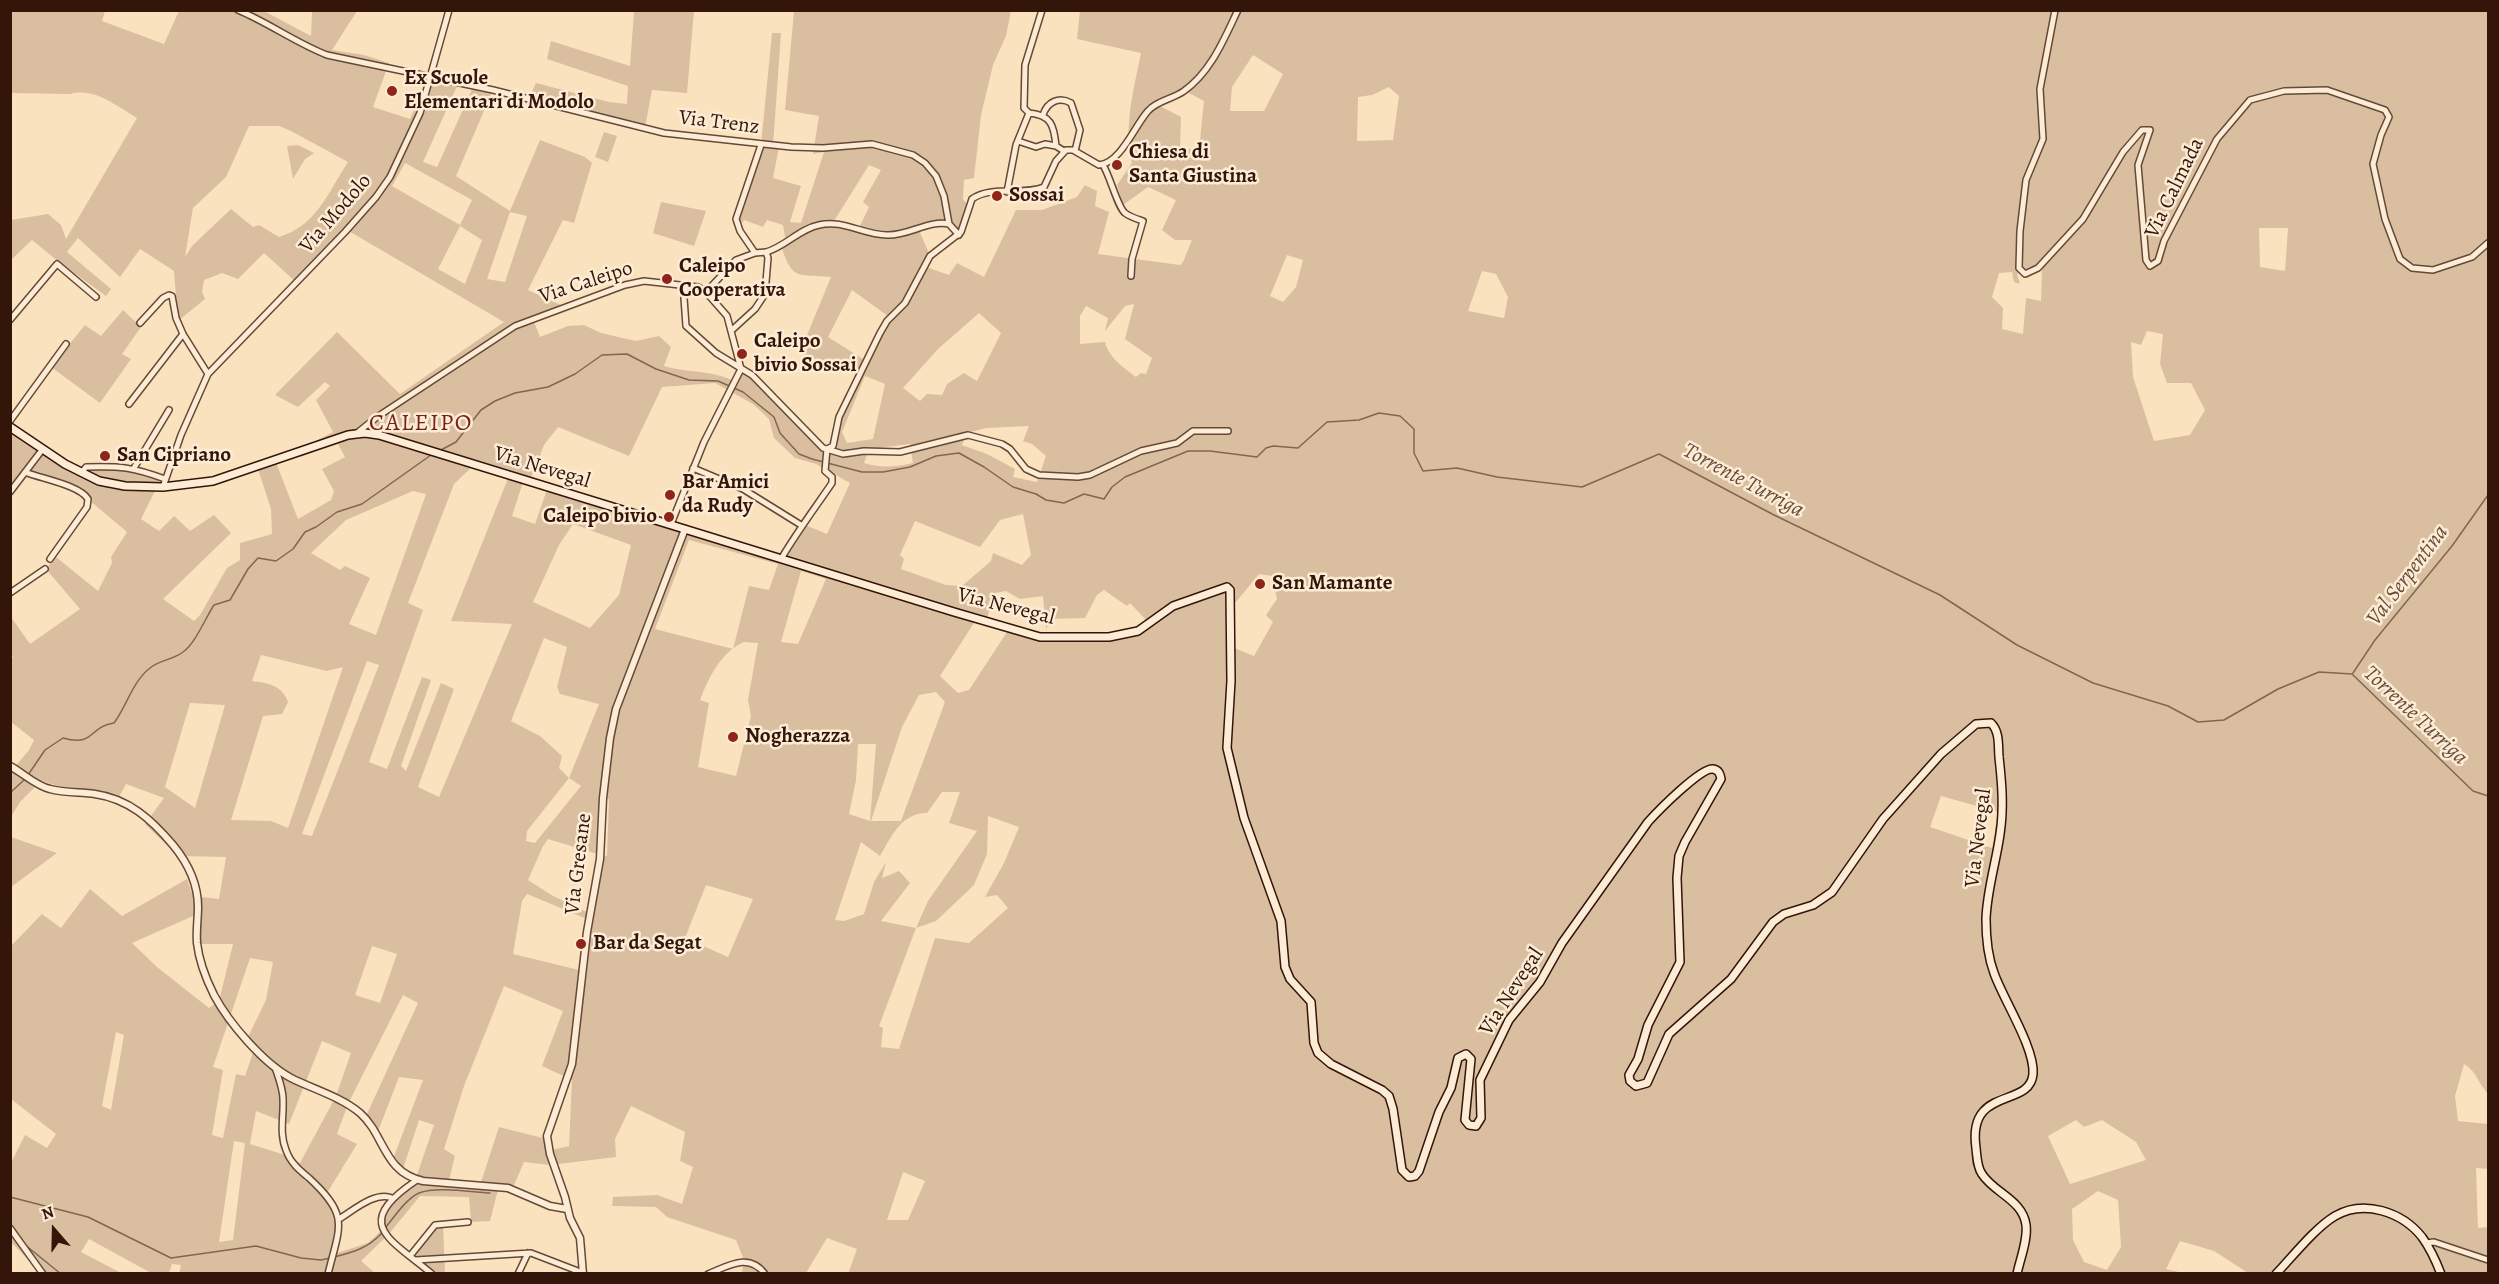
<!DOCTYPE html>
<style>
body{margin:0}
#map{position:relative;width:2499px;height:1284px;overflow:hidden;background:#fbe2be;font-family:Alegreya,serif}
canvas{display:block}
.frame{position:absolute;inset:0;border:12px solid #331509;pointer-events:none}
.north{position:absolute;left:24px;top:1200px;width:60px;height:60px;-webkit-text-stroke:4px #fcecd5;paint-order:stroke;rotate:340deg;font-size:16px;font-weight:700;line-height:24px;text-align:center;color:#331509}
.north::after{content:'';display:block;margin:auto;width:21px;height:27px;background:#331509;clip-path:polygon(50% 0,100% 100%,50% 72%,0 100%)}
</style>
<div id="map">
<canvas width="2499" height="1284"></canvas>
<div class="frame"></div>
<div class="north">N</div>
</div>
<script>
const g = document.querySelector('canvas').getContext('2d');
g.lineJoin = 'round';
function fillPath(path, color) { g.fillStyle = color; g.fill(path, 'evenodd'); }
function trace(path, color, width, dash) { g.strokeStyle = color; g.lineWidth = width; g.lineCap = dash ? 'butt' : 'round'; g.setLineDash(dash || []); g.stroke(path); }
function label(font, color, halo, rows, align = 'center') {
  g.font = font + ' Alegreya,serif'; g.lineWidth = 5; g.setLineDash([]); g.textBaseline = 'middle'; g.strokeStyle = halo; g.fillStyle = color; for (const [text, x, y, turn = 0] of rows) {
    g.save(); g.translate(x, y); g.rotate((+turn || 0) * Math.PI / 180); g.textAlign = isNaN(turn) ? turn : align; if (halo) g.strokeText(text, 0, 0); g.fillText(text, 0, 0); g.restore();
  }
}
const green = new Path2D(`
 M11,11h94l-3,10 62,23 15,-33h85l47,25 1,-25h45l-25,39 32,5 25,8 -16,44 37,12 19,-44 30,7 -36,80 14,5 37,-82 19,5 -37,86 54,35 30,-71 45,17 7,6 -18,60 -11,-3 -35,70 35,16 -31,11 8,20 28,-11 16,-1 17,8 35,8 23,-5 12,11 -7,19c23,7 51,4 72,16l6,-13 78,77 8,2 7,-3 1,-15 26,-58 -58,-16 1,-16 26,-63c-34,-3 -39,4 -50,-32l5,-2 -3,-18 -16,-5 -4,7 -19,-7 -2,3 -9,-6 28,-72 11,-112h9l-8,113 6,1 -6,31 28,8 -11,36 11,1 23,-71 -11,2 6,-38 -34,-6 9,-99h217l-5,25 -13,29 -12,50 -7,63 -10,2 -1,19 4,5 -5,20 -5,11 -5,-10h-15l-18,5 12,28 -5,9 23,8 8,-12 27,14 32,-67h26l35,-13 8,-12 12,6 -2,15 14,6 -11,42 82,11 3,-3 9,-22h-17l-13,-10 14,-30 -28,-13 -25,18 -6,-20 15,-22c-9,-35 2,-75 9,-110l-64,-14 3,-28h1408v1083c-9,-9 -12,-24 -24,-30l-9,32 3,25 30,3v45l-12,-1 2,60 10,-1v46h-240l-34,-22 -34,-10 -14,28 17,4 -1335,1 9,-25 -30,-11 -21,35h-64l2,-13 -8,-20 -69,-23 -11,-10 -44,-1 1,-9 44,-2 25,9 11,-37 -13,-6 5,-29 -54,-26 -16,33 1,18 -66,8 -26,-3 -13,30 -13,-2 -8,31 -19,1 -2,-25 -49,-1 -32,39 -27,26 14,12 -196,1 2,-9 -9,-1 -3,9h-18l-62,-34 -8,13 40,21h-80l-30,-31v-79l14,-28 22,13 9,-14 -45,-35v-153l31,-32 19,14 29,-39 32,27 65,-37 6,17 26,3 7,-42 -48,-1 -33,-32 19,-26 -38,-14 -10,18 -75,-21 -21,21 -9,15v-50l2,2 16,-19 5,-10 -23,-18 -1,-63 3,-2 -2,-4v-36l19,27 50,-35 -34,-40 10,-12 42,34 14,-28 -1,-6 16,-25 -51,-43 -51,-17 -14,22 -1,-68 60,38 15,6 37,-2 34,11 3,4 -18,36 18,12 15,-15 16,15 24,-16 17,18 -68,66 31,22 6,-6 27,-47 13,-8v-17l32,-9 -1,-25 -14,-43 18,-6 23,59 33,-19 3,-9 -12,-22 23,-12 -7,-13 -38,13 -3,-6 36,-19 -17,-32 14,-14 -5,-4 -27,25 -23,-12 62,-63 63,62 104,-72 -157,-92 -50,53 -33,-30 -26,26 -16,-6 -18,7 -2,12 3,7 -27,22 -4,-50 -34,-22 -20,28 -42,-39 -11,14 44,37 -5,7 -47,-34 -27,-22 -21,20v-40l37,-6 13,11 5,14 71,-121c-20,-12 -43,-31 -67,-24l-59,-1zM1253,55l30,19 -19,37h-34l2,-24zM1389,87l10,9 -6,44 -36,1 1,-44 14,-2zM1185,91l19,10 -5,49 -19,-2 1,-31 -21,-11zM249,126h30l12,5 57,31c-21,32 -31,63 -69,75l-20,-12 -6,2 -22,-18 -39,37 -7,11 8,-49 33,-31zM405,163l67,37 -12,25 -68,-39zM869,165l12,5 -18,32 6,5 -10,21 -25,-7zM510,212l17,4 -22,66 -18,-3zM460,226l22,14 -17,44 -27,-15zM2259,228h29l-3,43 -25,-4zM1287,255l16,5 -7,27 -13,15 -13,-6zM2036,265l6,5 -1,31 -15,-3 -3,36 -21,-5 1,-21 -11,-11 7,-24 13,-1 2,10 6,2 -3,-10 12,-7 3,2zM1482,271l14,3 12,23 -4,21 -36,-7zM852,290l40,29 -26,42 -38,-24zM1134,304l-9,35 27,19 -6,16 -5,-1 -5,4c-13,-10 -27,-19 -31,-35l-25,2v-28l6,-10 22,12 -3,13 20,-25zM979,313l22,20 -24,48 -13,-8 -17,11 -5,11 -15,-1 -7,7 -17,-13 35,-39zM2147,331l16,3 -3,30 7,19h24l14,27 -15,25 -36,6 -21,-64 -2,-35 10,3zM865,376l20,8 -12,55 -26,4 -5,-11zM715,383l38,21 16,15 5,19 21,20 21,6 34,19 -23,51 -22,-9 -19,32 -237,-73 -14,40 -23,-8 13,-40 6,2 13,-33 14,-18 71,29 33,-69zM1029,426l-6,15 9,3 14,12 -9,26 -24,-5 2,-8 -28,-15 -25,-9 5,-12 19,-5zM910,444l3,19c-16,4 -34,5 -49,0l5,-14zM478,461l33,10 -60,150 61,3 -73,173 -21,-10 36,-98 -13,-6 -35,88 -5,-5 30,-86 -9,-3 -35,92 -18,-7 54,-152 -15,-7 46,-119zM413,491l13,3 -50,141 -27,-11 21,-46 -25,-12 -5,4 -29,-17 35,-33zM1023,514l8,41 -9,10 -29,-12 -2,8 -29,25 -16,-1 -45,-16 3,-10 -4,-4 15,-34 65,26 20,-27zM573,524l58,21 -12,50 -29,33 -57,-26 26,-57zM689,540l89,24 -9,26 -20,-4 -16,63 -78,-20zM801,571l25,8 -28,65 -17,-2zM1259,574l13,2 5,23 -11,16 7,7 -19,34 -22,-9 -1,-43 5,-2zM1104,590l23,16 3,-3 17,18 -19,15 -34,4 -49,2 -38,-10 -38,58 -11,3 -18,-17 39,-61 8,3 8,-25 11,-2 14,8 23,-3 3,33 5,-10 34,-1 12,-23zM544,638l23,9 -10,40 3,7 39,10 -30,74 -10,-10 3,-12 -22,-20 -29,-15zM744,642l14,1 -10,57 3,16 -15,60 -38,-9 11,-64 -9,-3c9,-23 21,-48 44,-58zM261,655l66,16 16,-4 -55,161 -17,-7 -40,-1 32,-104 19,-2 6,-12c-6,-17 -20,-19 -36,-21zM367,661l12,4 -67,171 -10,-2zM936,692l9,10 -44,119h-30l31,-94 17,-32zM190,703l35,2 -30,103 -30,-21zM858,744h18l-6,77 -21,-7 7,-34zM569,778l12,8 -46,57 -9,-2 1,-10zM942,792h18l-11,31 28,8 -49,70 -12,27 -35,-7 29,-38 -11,-12 -17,7 4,-16 -12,20 -10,32 -20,7 -9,-1 26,-78 19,14c12,-20 21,-43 47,-43zM1941,796l57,16 -6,36 -62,-21zM603,798l6,1 -2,57 -6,-1zM988,816l31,11 -15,36 -19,34 12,-2 11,13 -39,35 -34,-5 -36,111 -18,-2 2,-19 -4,-2 37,-98 20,-7 38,-36 13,-31zM548,839l53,16 -12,58 -36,-17 -25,-16 15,-34zM706,885l47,14 -25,58 -43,-19zM527,894l60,25 -8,51 -66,-16 9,-53zM200,913l1,31h32l-14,57 -10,7 -52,-41 -25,-24zM372,946l25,8 -17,49 -25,-8zM250,958l23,4 -7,38 -19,39 8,8 -10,29 -9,-2 -13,64 -11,-3 11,-65 -10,-3zM504,986l59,25 -21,55 30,14 -3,66 -22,5 -4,-13 -44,-11 -18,55 -32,-2 6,-24 -11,-7 20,-63zM403,995l15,8 -52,113 11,18 22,-57 24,3 -30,79 10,10 16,-49 15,5 -17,50 4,3 -32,27 -7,25 -14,13 -31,10 4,-30 -14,-30 30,-49 -20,-10 11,-30zM116,1032l8,3 -13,75 -9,-4zM322,1041l29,12 -15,43 -36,67 -15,-8 -35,-11 6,-33 33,13zM2076,1120l8,7 18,-7 34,22 10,18 -76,24 -22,-48zM234,1141l11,2 -12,97 -14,2zM903,1172l22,9 -17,39h-21zM2098,1191l20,9 3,47 -14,23 -23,-8 -11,-22 -1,-31z
 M634,11h60l-7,82 -35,-3 -7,38 -116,-30 7,-15 73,19 18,2 1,-18 -81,-27 4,-18 79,25z
 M604,132l13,4 -9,26 -13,-5z
 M298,145l16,8 -9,6 -12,20 -6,-33z
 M661,202l45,9 -12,35 -41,-13z
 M123,310l18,17 -19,27 9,5 -31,44 -49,-36 34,-42 16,11z
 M11,837l46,16 -46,34 -1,-50z
 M443,1225l2,48h-11l-23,-18 24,-29z`);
const stream = new Path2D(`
 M441,450l15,-8 25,-32 14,-9 20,-8 33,-6 27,-13 27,-19 25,-1 29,15 33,11 29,1 25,11 31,25 6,16 19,21 13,5 50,13h21l27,-5 26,-11 23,-3 25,14 29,20 23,7 10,6 18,3 20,-9 20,5 8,-12 13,-10 63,-26h22l47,6 9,-9 7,-2 25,2 29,-26 32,-2 20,-7 21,3 14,13v24l9,18 34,-3 40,9 85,10 77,-33 115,61 166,80 77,50 76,38 75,23 30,16 26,-2 54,-31 41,-17 33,2 121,117 15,5
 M2353,673l22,-33 77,-94 36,-51
 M28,775l17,-25 18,-12c32,9 25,-11 51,-15 13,-17 18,-41 36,-55 9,-8 23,-8 33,-16 12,-8 23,-35 31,-47l16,-5 18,-31 10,-11 18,3 17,-12 12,-17 11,-5 21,-15 25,-8 69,-49
 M10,793l15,-14
 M10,1197l78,20 83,41 85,-12 45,12 20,2 9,-2
 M386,1227c9,-11 20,-28 33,-34 17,-7 52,-1 71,0
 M24,1244l37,30
 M334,1257c20,-5 34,-9 48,-24`);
const minor = new Path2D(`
 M238,10c31,13 58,33 89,45l166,35 171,43 127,14 32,1 49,-4 41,11 12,8 11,13 8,20 5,28 10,11
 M1042,10l-17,55 -1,43 5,5c22,2 25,12 27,33l8,5
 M2055,10l-15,79 3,50 -17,41 -6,51 -1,37 6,6 13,-6 45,-49 40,-67 19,-22h8l-12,35 8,95 4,6 8,-5 6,-20 53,-102 33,-39 34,-9 43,-1 58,20 4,7 -8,18 -8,29 12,55 15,40 12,9 21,2 39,-13 16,-14
 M1043,115c4,-13 16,-19 28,-12l9,27 -5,21
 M1018,141l18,6 9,-3 11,2
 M1103,165c7,11 15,43 22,48 5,4 12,6 18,8l-11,38 -1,17
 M1007,192l9,-47 13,-32
 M766,252c19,-5 33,-23 53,-27 24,-6 44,10 68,10 22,1 40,-15 62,-11
 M685,285l-1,13 2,28 30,27 36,22 71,73 20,6 21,-3 36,1 68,-17 34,9 8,5 16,20 13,6 39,2 12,-2 51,-24 36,-8 16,-12h35
 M706,292l30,-32 19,-7
 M10,320l47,-56 39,33
 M140,323l23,-25 6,-3 3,1 4,22 7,16 25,40
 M732,330l23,-21 10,-15 3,-36 -2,-6 -11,1 -15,-22 -4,-12 25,-74
 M129,404l54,-70
 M10,421l56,-77
 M357,433l20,-16 138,-91 110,-41 19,-4 54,6 8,5 21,24 14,53 -37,73 -33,82
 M827,449l6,-3 6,-29 41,-84 7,-12 18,-18 25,-47 31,-24 11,-33c19,-14 50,-3 72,-12l12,-26 10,-11h7l26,15c22,-2 36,-40 49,-54 8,-10 25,-12 36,-20 27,-19 40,-52 54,-81
 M134,468l35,-58
 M693,468l50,21 58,36
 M25,472c17,7 54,13 63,27l-1,8 -37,52
 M81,473l5,-6c35,-1 46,0 79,12
 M163,487l18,-52 27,-61 137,-142 31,-35 14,-20 30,-64 29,-103
 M10,492l32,-42
 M781,559c16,-27 34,-51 51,-76v-6l-7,-6 2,-22
 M10,593l35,-24
 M275,1067c3,10 8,21 8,32 1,17 -4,34 3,51 4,12 13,20 23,28 41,38 31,47 19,96
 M417,1180c-66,44 -28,58 15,94
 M339,1219c15,-9 36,-28 53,-21
 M10,1228l33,46
 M2426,1243l8,-1 54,18
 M410,1256l25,-31 33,-3
 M416,1260l115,-7 52,20
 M518,1274l10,-21
 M708,1274c20,-8 41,-22 57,0`);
const tertiary = new Path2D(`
 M10,766c13,7 26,20 40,23 14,4 30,3 45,5 34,5 56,25 78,51 14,17 25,39 25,62 0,12 -2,24 -1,36 2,18 9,36 17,52 15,28 49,68 77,83 22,11 50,19 69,35 25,22 23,59 63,68l85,7 42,18 17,3
 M583,1274l-3,-36 -10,-20 -5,-21 -15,-43 -3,-18 25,-72 15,-132 13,-73 3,-61 7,-60 6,-29 69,-180`);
const secondary = new Path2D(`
 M10,427l55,37 34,17 26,5 38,1 50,-6 135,-46 17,-2 14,2 575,177 86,25h69l29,-6 35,-25 54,-19 3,3 1,91 -4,67 17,70 37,103 4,46 5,12 21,23 3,41 4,10 13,11 51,26 7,6 4,13 9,61 7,7 6,-1 4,-5 20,-59 12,-24 7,-30 8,-4 5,5 -6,61 4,5 7,1 5,-8 -1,-38 29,-60 31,-38 22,-39 86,-121c9,-10 53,-55 65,-53 6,1 7,5 8,10l-36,63 -6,14 -2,22 3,84 -32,63 -10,34 -9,16 1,6 6,5 11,-3 22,-49 62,-55 42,-57 11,-8 29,-9 19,-13 51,-73 58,-65 35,-30 15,-1c9,9 7,22 8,34 3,27 5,51 1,77 -4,29 -13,56 -14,85 0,17 2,38 8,54 9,26 41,75 39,101 -3,35 -66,11 -57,74 1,9 1,19 6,26 12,19 41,26 44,51 2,15 -6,34 -9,49
 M2276,1274c17,-18 39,-46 59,-58 29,-17 67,-4 87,21 8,11 14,24 19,37`);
const markers = [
 [392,91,6,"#8f2418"],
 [1117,165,6,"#8f2418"],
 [997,196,6,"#8f2418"],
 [667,279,6,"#8f2418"],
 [742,354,6,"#8f2418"],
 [105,456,6,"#8f2418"],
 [670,495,6,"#8f2418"],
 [669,517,6,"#8f2418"],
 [1260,584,6,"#8f2418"],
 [733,737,6,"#8f2418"],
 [581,944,6,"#8f2418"]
];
const poiNames = [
 ["Ex Scuole",404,79],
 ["Elementari di Modolo",404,103],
 ["Chiesa di",1129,153],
 ["Santa Giustina",1129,177],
 ["Sossai",1009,196],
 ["Caleipo",679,267],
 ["Cooperativa",679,291],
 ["Caleipo",754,342],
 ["bivio Sossai",754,366],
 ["San Cipriano",117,456],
 ["Bar Amici",682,483],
 ["da Rudy",682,507],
 ["Caleipo bivio",657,517,"right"],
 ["San Mamante",1272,584],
 ["Nogherazza",745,737],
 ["Bar da Segat",593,944]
];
const streetNames = [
 ["Via Trenz",719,123,7],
 ["Via Calmada",2175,188,-64],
 ["Via Modolo",336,214,-49],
 ["Via Caleipo",586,283,-18],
 ["Via Nevegal",542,468,17],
 ["Via Nevegal",1006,607,14],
 ["Via Nevegal",1979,838,-83],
 ["Via Gresane",579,864,-83],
 ["Via Nevegal",1512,992,-57]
];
const waterNames = [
 ["Torrente Turriga",1743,481,28],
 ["Val Serpentina",2408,576,-53],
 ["Torrente Turriga",2415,716,43]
];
const quarterNames = [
 ["CALEIPO",421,424]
];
fillPath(green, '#d9bf9f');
trace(stream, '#826650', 1.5);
trace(minor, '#654836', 8);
trace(tertiary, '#654836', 9);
trace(secondary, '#331509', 10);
trace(minor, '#fcecd5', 5);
trace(tertiary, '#fcecd5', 6);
trace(secondary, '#fcecd5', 7);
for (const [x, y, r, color] of markers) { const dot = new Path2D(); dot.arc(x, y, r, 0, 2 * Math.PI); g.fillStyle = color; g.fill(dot); trace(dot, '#fcecd5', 2); }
label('bold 21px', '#331509', '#fcecd5', poiNames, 'left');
label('21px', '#331509', '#fcecd5', streetNames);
label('italic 22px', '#684b39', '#fcecd5', waterNames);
g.letterSpacing = '1.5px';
label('24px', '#7a1f14', '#fcecd5', quarterNames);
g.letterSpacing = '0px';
</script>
